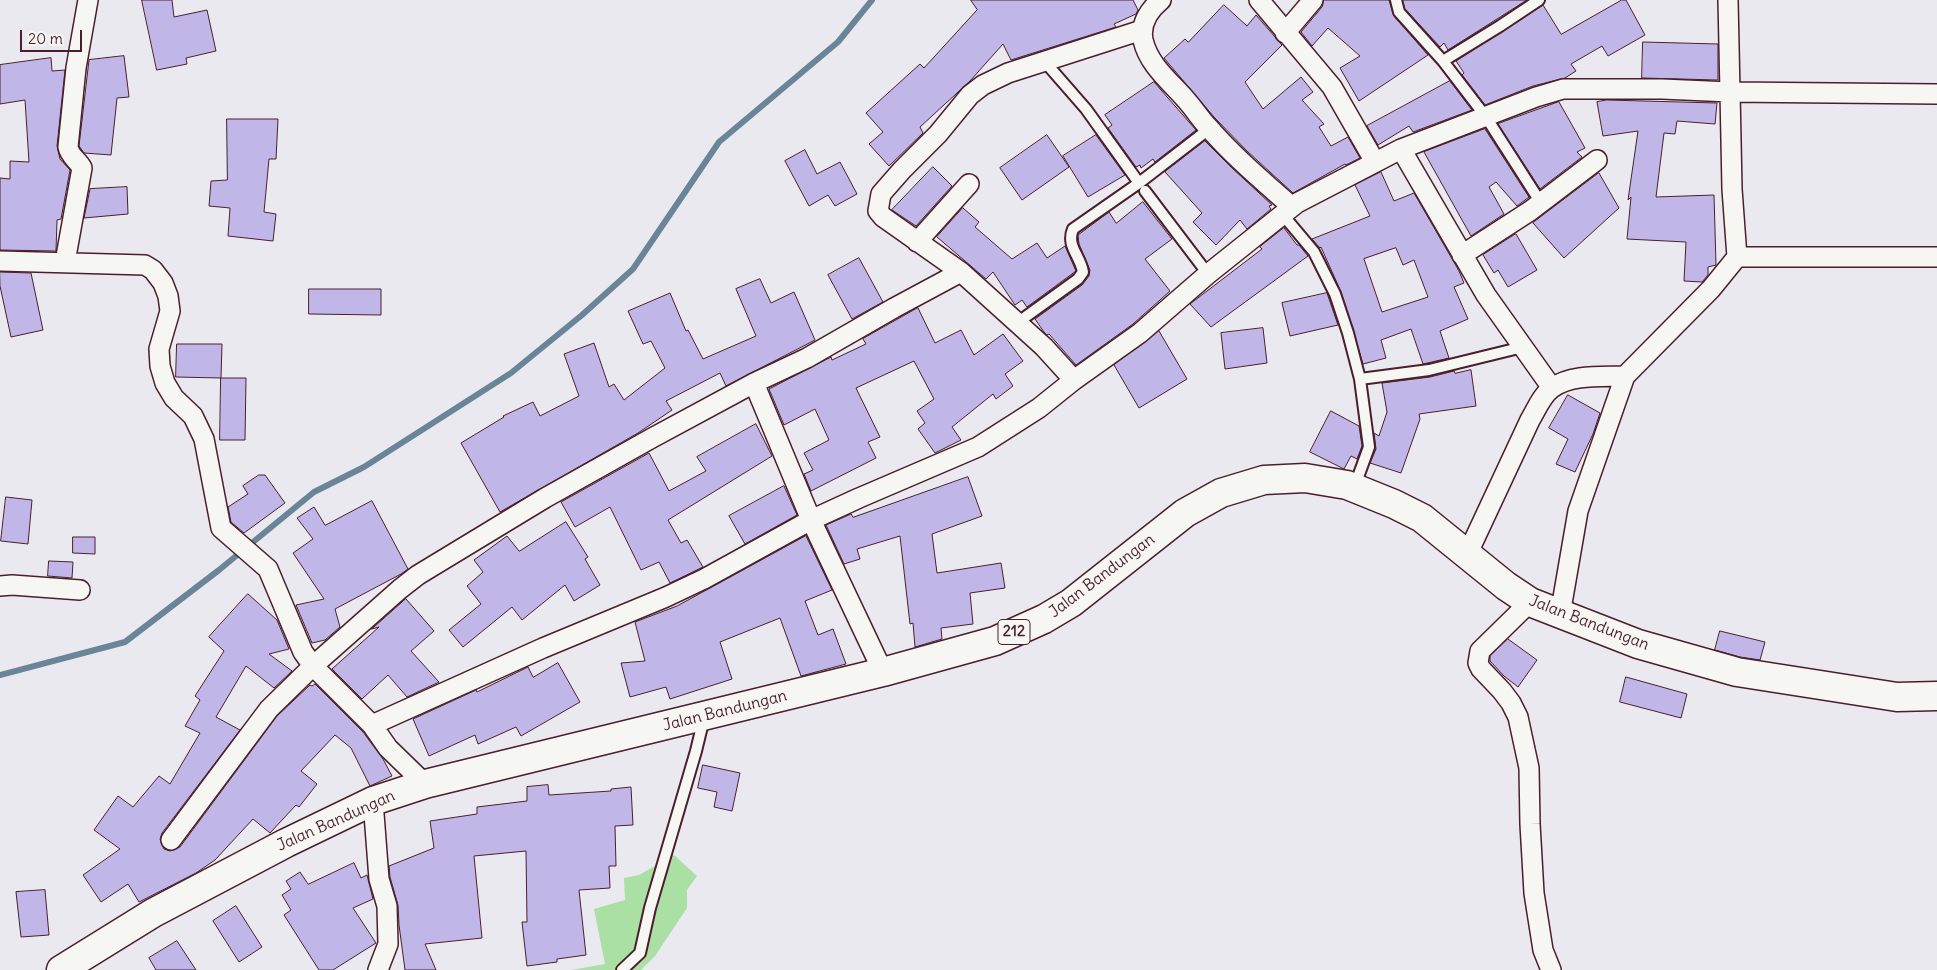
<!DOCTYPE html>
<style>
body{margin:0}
#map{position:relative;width:1937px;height:970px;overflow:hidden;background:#ebe9f0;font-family:Delius,sans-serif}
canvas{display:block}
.scale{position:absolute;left:20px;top:30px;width:62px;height:22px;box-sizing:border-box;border:2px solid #4a1f2b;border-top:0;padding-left:6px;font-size:15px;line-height:18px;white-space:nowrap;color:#4a1f2b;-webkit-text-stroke:4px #f6f6f2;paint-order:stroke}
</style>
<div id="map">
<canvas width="1937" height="970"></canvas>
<div class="scale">20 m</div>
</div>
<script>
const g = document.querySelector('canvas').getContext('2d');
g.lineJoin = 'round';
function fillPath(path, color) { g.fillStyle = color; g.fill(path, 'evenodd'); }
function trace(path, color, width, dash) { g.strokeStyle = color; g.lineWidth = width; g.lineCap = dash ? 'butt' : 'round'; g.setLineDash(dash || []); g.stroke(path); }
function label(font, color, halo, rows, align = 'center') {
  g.font = font + ' Delius,sans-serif'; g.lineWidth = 4; g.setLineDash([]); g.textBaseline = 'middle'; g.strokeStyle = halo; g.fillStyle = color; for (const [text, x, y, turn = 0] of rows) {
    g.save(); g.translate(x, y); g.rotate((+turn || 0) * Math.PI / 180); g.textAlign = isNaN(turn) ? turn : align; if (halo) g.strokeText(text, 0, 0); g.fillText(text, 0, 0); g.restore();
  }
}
const green = new Path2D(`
 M674,855l23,21 -10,14v18l-32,48 -14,14h-70l34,-6 -11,-55 31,-9 -1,-22 15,-3z`);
const stream = new Path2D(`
 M0,675l125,-33 94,-72 95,-78 50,-25 147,-94 71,-58 51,-46 86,-127 119,-100 34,-42`);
const building = new Path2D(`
 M142,0h30l2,17 33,-7 9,41 -30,7 1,6 -30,6z
 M971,0h162l5,10 -2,4 -22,10 2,3 -105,33 -8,-16 -33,37 -50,46 3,6 -34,33 -20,-22 14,-12 -17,-19 54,-49 4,4 53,-58z
 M1324,0h65l5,16 34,39 -69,46 -19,-33 20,-12 -32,-28 -16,18 -11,-14 21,-25z
 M1403,0h124l-79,50 -4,-7 -4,4 -35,-38z
 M1622,0h4l19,35 -37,21 -6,-10 -31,18 5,7 -11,7 -32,8 -48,19 -23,-30 2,-2 -8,-12 87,-56 18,29z
 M1224,5l23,21 9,-11 26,30 -37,37 18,27 38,-32 12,15 -11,8 22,24 -5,3 12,19 17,-9 12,21 -14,7 -1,-1 -52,29 -46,-42 -33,-34 -50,-59 21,-19 3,3z
 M1643,42l75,2v36l-76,-2z
 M124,56l5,41 -12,1 -6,57 -27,-2 -5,-7 10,-86z
 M51,58l1,13 13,-1 -8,76 3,13 10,11 -9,49 -4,1 -1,31 -56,-1v-72l10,1v-18l19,1 -4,-62 -25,4v-39z
 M1450,81l22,29 -59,22 -4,-6 -31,19 -11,-19z
 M1154,82l42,48 -41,32 -2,-3 -12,9 -1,-3 -4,2 -28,-39 4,-3 -7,-10z
 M1607,100l110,3 -2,21 -38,-3 -2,13 -11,-1 -8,64 58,-2 2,70 -8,2v8l-6,7 -18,-1 2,-39 -59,-3 4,-42 -3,3 10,-69 -35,5 -6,-34z
 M1559,102l26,46 -8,4 5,5 -42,32 -42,-65z
 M227,119h51l-2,40h-7l-5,53 12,2 -3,27 -45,-5 2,-28 -21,-2 2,-25 16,-1z
 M1485,129l44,68 -12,9 -21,-24 -7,5 15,27 -33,22 -47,-84z
 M1047,135l22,32 -47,33 -22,-32z
 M1096,135l29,40 -37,22 -25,-41z
 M1205,141l26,26 41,38 -3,1 2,3 -24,20 -7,-9 -24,25 -23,-23 9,-9 -37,-41z
 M805,150l12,24 23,-12 17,32 -22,12 -7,-11 -19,11 -24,-45z
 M933,167l19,19 -36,40 -24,-16z
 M1381,172l13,29 20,-8 45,78 5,12 -10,4 14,32 -28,12 9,27 -26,6 -12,-35 -30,11 5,18 -23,6 -22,-72 -20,-45 -1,1 -8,-9 58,-23 -15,-31zM1396,248l7,17 11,-5 14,37 -46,15 -18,-53z
 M1599,173l20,35 -55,50 -31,-35z
 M127,187l1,27 -44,4 6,-29z
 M1143,202l29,37 -27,20 25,32 -37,33 -57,41 -27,-31 -2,1 -3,-3 -9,-13 47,-34 7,-9 1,-6 -11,-26 -1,-9 31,-23 7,11z
 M963,208l16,14 -4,5 37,32 25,-16 10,15 18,-12 11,25 -49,36 -5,-7 -7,5 -22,-33 -7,7 -49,-42z
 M1284,228l13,17h2l9,11 -97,71 -21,-23 72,-55 -2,-2z
 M1516,234l21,36 -29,17 -10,-17 -4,3 -11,-18z
 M859,258l24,44 -31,17 -24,-44z
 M0,272l31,1 12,57 -32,7 -11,-51z
 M760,279l11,24 23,-11 21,48 -89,46 -6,-13 -54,28 6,9 -34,23 -138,79 -39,-69 43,-26 -1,-1 30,-14 7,14 39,-20 -15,-42 30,-11 15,44 5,-3 10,16 41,-32 -14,-27 -8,3 -15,-33 42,-18 16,38 2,-1 15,29 53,-23 -20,-47z
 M309,289h72v26l-72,-1z
 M1327,293l11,32 -48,11 -8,-33z
 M918,308l17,35 26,-13 13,25 29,-21 20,27 -18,13 8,12 -17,13 -3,-5 -41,33 9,13 -26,13 -17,-24 7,-6 -8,-12 17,-12 -20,-38 -58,27 24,49 -12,5 8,16 -65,33 -7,-17 9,-4 -9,-17 25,-13 -14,-31 -31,16 -15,-36 62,-32 1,3 34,-16 -3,-5z
 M1263,328l4,35 -42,6 -4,-36z
 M1159,331l28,48 -48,29 -25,-43z
 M177,344h45l-1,34 -45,-1z
 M1471,370l5,36 -57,8 1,5 -19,54 -31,-10 6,-14 -2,-16 5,3 8,-24 -5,-29 48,-6 24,-6 1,2z
 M221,378h25l-1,62h-25z
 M1568,395l32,18 -7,21 -18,38 -19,-8 12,-25 -19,-11z
 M1331,411l28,15 3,20 -5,13 -6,-3 -7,13 -34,-17z
 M756,424l16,32 -104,64 13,23 6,-3 16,27 -33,16 -11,-21 -18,8 -31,-63 -35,20 -14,-25 88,-49 20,38 37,-20 -9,-14z
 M259,475h6l20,28 -41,30 -13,-11 -3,-15 20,-13 -5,-8z
 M968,477l14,39 -50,18 5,39 64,-10 4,25 -35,5 3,31 -32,4 1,11 -27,8 -2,-24 -3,1 -10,-88 -43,13 3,10 -16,5 -18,-39 25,-11 2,3z
 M784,486l13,29 -52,29 -16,-28z
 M6,497l26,3 -4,44 -27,-3z
 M372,501l36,68 -7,5 -66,35 5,18 -15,13 -13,3 -16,-38 28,-6 -31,-46 20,-14 -16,-21 17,-11 11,18z
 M566,522l22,35 -3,2 15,26 -26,16 -9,-16 -43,35 -10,-13 -49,40 -14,-17 32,-26 -14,-18 16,-14 -9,-12 33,-24 12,15z
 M806,536l26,54 -27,11 13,34 15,-6 13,35 -45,12 -21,-58 -60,24 12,37 -62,20 -4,-12 -36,10 -9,-34 24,-2 -10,-39 42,-16z
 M73,537h22v17l-22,-1z
 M49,561l24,1 -1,16 -24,-2z
 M248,594l29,26 12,29 -20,5 23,17 -18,17 -28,-22 -30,51 24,13 -78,103 -2,6 4,10 6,2 10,-4 97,-131 33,-31 2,1 3,-2 48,48 20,27 9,17 -22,10 -19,-38 -16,-13 -34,36 16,13 -18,23 -3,-2 -26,28 -17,-14 -38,41 -19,13 -57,29 -11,-18 -27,18 -18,-27 37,-26 -26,-19 24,-34 15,11 26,-31 11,8 30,-51 -15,-7 15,-26 -5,-4 29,-45 -15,-14z
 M406,599l28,32 -23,20 28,31 -32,15 -19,-22 -26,24 -30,-30 47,-42 -7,2z
 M1720,631l45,11 -5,18 -20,-3 -25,-7z
 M1508,639l29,21 -19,27 -14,-11 -14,-15v-5z
 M558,663l22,39 -59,34 -5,-9 -38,17 -3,-9 -46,21 -16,-37 63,-29 1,2 51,-25 5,10z
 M1626,677l61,17 -6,24 -61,-16z
 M703,765l37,8 -8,38 -18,-4 3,-15 -19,-4z
 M548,785l1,10 62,-4v-2l20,-2 2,38 -18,1 1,40h-7l1,22 -31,2 7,65 -29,4v3l-30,4 -5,-44h5l-1,-71 -52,5 8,82 -57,6 11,26h-31l-6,-45 -1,-20 -8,-28 -1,-11 45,-18 -4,-27 47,-7v-7l50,-6v-14z
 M354,863l7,15 6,-3 6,24 -20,9 23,35 -43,27h-14l-35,-55 7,-5 -9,-15 9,-6 -5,-8 14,-9 8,12z
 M45,890l4,45 -28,2 -5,-45z
 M236,906l26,41 -23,15 -26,-41z
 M177,941l19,29h-40l-7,-12z`);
const lane = new Path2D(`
 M1396,0l3,12 44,49 43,56 55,86
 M1443,61l57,-35 39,-26
 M1139,183l70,-54
 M1145,191l63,83
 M1283,215l31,37 21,42 13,39 12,46 9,68 -15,41
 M1017,323l61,-44 5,-7c-3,-17 -17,-26 -10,-43l66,-46 -53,-74 -41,-47
 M1360,379l69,-9 94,-23
 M622,970l18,-17 10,-45 46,-157 8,-33`);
const street = new Path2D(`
 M1161,0c-12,10 -21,24 -18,40 6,26 28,42 44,61 8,9 14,19 22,27 25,29 55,54 83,79
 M1259,0l73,87 43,75
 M1285,33l28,-33
 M1401,149l85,146 66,93
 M917,242l52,-58
 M1462,255l68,-44 67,-51
 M1737,257h200
 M0,261l145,4 8,5 10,13 5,13 2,15 -11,38 1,17 5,17 9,15 19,18 11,23 17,89 47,41 35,83 10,14 59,59 16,23 37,36
 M65,262l17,-94c-4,-8 -12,-11 -14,-21l8,-79 12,-68
 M961,272l-78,-55 -5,-6 3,-17 21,-24 36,-36 32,-39 13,-10 25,-12 134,-43
 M754,383l57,137 72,152
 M1467,555l63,-135c6,-10 12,-25 22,-32 20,-14 50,-11 73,-12
 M0,586l12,-1 68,5
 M1530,602l-50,49 -2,12 3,6 21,22 9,12 7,14 11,51 1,56 4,69 9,57 8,20
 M1560,615l18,-104 47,-135 86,-87 26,-32 -5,-68 -2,-97 207,2
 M372,725l171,-77 123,-51 38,-18 107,-59 48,-22 119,-51 61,-39 35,-28 66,-47 68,-59 89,-71 104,-54 135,-52 27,-8h99l68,3 -2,-92
 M373,801l6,78 8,27 1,38 -10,26
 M171,840l98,-131 44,-43 87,-77 18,-14 127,-77 107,-60 102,-55 53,-25 87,-50 67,-36 83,75 30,33`);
const primary = new Path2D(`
 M61,970l92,-57 133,-70 87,-42 52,-17 458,-112 112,-31 49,-22 27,-16 114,-90 36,-20 43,-13 41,-2 42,7 47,19 28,14 84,68 24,16 108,42 99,28 160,25 40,-1`);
const shields = [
 [1014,632,32]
];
const shieldNames = [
 ["212",1014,632]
];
const streetNames = [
 ["Jalan Bandungan",1102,576,-37],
 ["Jalan Bandungan",1589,623,21],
 ["Jalan Bandungan",725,711,-14],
 ["Jalan Bandungan",336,821,-24]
];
fillPath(green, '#aae0a4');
trace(stream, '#6a8498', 6);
fillPath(building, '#c0b7e8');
trace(building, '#4a1f2b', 1);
trace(lane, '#4a1f2b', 14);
trace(street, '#4a1f2b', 22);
trace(primary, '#4a1f2b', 31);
trace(lane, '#f6f6f2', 10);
trace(street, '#f6f6f2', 19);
trace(primary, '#f6f6f2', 28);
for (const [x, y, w] of shields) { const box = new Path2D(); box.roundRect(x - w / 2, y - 12.5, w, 25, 4); g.fillStyle = '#f6f6f2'; g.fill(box); trace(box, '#4a1f2b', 1); }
label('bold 15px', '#4a1f2b', null, shieldNames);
label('16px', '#4a1f2b', '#f6f6f2', streetNames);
</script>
